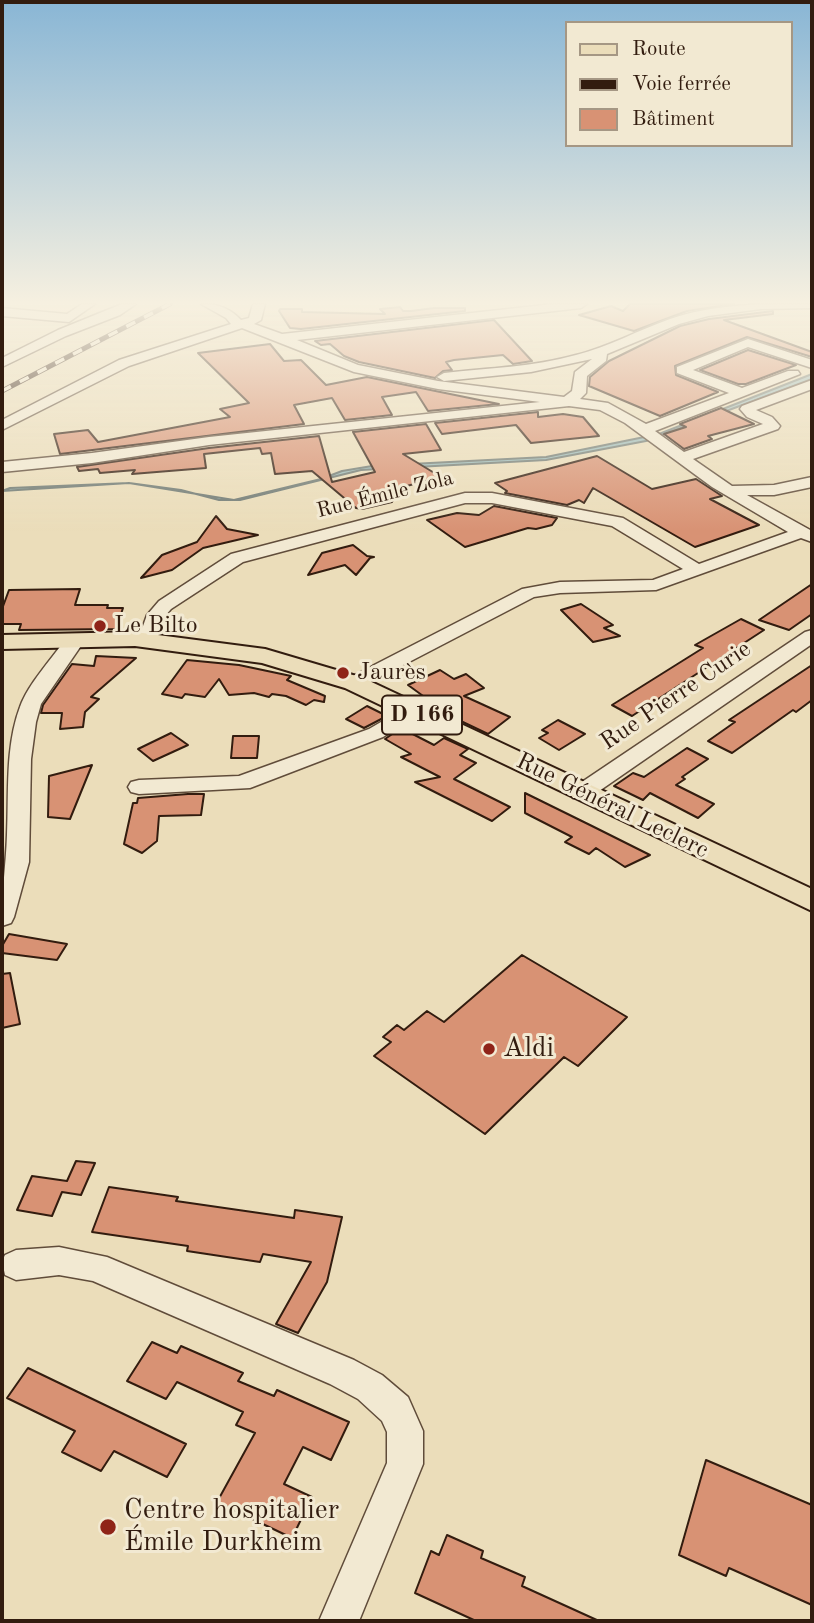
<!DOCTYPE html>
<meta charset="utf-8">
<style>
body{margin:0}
#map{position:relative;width:814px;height:1623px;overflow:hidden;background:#ebddba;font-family:"Old Standard TT",serif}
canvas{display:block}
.frame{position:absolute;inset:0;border:4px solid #321c0f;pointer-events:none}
.legend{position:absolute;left:565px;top:21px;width:228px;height:126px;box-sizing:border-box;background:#f2e9d2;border:2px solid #a59784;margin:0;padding:9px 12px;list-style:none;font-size:21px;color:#321c0f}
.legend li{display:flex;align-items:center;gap:14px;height:35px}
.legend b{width:35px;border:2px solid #a59784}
</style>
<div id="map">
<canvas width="814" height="1623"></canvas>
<div class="frame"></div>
<ul class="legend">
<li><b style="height:9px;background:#ebddba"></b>Route</li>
<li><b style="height:9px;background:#321c0f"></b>Voie ferrée</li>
<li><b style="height:19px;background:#d89274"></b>Bâtiment</li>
</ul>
</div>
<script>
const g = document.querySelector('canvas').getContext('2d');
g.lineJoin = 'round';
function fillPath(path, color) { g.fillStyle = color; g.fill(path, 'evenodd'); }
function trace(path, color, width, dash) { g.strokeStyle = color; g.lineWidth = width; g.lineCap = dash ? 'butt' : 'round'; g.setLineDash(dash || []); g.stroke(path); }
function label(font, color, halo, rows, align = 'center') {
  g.font = font + ' "Old Standard TT",serif'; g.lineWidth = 6; g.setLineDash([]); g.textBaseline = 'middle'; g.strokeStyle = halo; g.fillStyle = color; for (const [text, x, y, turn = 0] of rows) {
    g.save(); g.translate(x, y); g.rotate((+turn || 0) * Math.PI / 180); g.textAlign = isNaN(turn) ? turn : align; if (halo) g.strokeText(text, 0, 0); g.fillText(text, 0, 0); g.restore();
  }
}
const water = new Path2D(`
 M812,374v5l-166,62 -100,19 -185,10 -121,30h-21l-38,-10 -52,-7 -127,8 8,-3 119,-5 105,17 87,-21 21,-8 30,-5 174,-9 113,-23z`);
const building = new Path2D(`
 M630,304h104l-47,7 -53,20 -55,-16 32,-9 12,5z
 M400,307l3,4h8l23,-3h31v3l-164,18 -11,-1 -11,-17 1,-2h22v3l83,2 -5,-5z
 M773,311v3l-49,6 88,32v5l-65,-20 -72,29 1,9 42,17 -58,24 -71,-30 1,-9 19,-16 71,-35 29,-7z
 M494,320l38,41 -19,3 -10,-9 -49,5 -8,2 6,8 -9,1 -8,7 -76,-16 -15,-6 -14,-12 -9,1 -6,-4z
 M270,344l14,17 17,-1 25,25 41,-8 132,27 -71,7 -12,-19 -34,5 10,18 -47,5 -13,-22 -38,7 10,19 -244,30 -6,-20 34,-4 10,12 132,-25 -10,-8 29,-6 -51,-50z
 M748,350l48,15 -50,19h-8l-38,-14z
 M721,408l33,16 -46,12 4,3 -28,10 -20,-15 22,-7 -6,-3z
 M538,412v5l25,-3 20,3 16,19 -68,7 -15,-18 -74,9 -7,-11z
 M426,424l15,26 -38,4 38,23 -42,11 -7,14 -30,7 -6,-1 -44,-37 -37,3 -4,-21 -9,1 -2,-6 -56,6 2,14 -74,6 3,-4 -35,3 -2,-4 -19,2 -2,-4 132,-19 110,-12 13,46 43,-10 -22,-40z
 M597,456l55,33 44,-10 26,17 -12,3 49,26 -64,22 -102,-59 -9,15 -5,-3 -12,5 -62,-12 2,-2 -12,-8z
 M494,506l63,12 -5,7 -16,4 -8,-1 -63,19 -38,-27 30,-7 22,2z
 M216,516l11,13 31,6 -55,13 -31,22 -31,8 21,-23 35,-13z
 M353,545l14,11 7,1 -4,1 -14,17 -11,-10 -37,10 14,-22z
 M812,584v30l-23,16 -30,-10z
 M80,589l-5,16h33l-1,3h16l-7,21 -97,1 2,-6h-19v-15l7,-19z
 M581,604l32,21 -9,3 16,8 -27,6 -32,-32z
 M741,619l23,11 -132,86 -20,-11 91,-57 -8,-3z
 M96,656l40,2 -45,39 8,2 -14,13 -2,15 -23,2 2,-16h-21l2,-8 29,-41 22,2z
 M187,660l52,5 52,11 -4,4 38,16 -1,6 -10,-2 -8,5 -20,-9 -14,-2 -3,3 -15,-4 -25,2 -10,-16 -14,18 -20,-3 -3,4 -20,-4z
 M812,665v35l-16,12 -3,-2 -61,43 -24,-12 27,-19 -6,-2z
 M440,670l14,9 12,-5 18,14 -20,8 46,21 -22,17 -65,-31 7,-2 -22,-16z
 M367,706l20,10 -23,12 -18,-9z
 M558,720l27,14 -26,16 -20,-12 9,-5 -6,-3z
 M401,728l33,17 10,-7 24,11 -8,6 16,8 -22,16 56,28 -18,14 -77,-39 25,-5 -39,-20 10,-3 -26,-15z
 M171,733l17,12 -35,16 -15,-12z
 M233,736h26l-2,22h-26z
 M687,748l21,11 -26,18 3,2 -9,6 38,19 -16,14 -48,-25 -7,7 -29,-14 19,-13 11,4z
 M92,765l-22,54 -22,-2 1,-41z
 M525,793l67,33 58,29 -25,12 -29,-19 -7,6 -24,-12 7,-5 -47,-24z
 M188,794h16l-3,21 -42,1 -2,25 -15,12 -18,-9 9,-41h4l1,-5z
 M9,934l58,10 -10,16 -55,-7v-7z
 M522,955l105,62 -49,49 -14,-9 -79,77 -111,-78 17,-14 -8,-5 14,-12 7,5 23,-19 17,11z
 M10,973l10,51 -18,4v-54z
 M76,1161l19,2 -14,32 -19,-3 -10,24 -35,-6 15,-34 35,5z
 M109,1187l69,10 -2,4 118,17 1,-8 47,7 -15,65 -29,51 -22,-9 35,-62 -48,-8 -3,8 -73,-11 1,-5 -96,-14z
 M152,1342l25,11 4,-7 62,27 -5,8 36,15 3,-6 72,32 -18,38 -28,-13 -19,37 28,13 -20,41 -75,-36 38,-69 -19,-8 7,-13 -66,-30 -11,17 -39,-18z
 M28,1368l158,76 -19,33 -53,-26 -13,20 -39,-19 13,-21 -68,-33z
 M706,1460l106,45v100l-83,-37 -3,8 -47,-21z
 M447,1535l36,16 -2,7 44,19 -3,9 77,35h-123l-61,-28 16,-42 8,4z`);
const minor = new Path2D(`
 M82,304h13l-26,18 -67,-6v-8l65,6z
 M122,304h14l-16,11 -54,21 -64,31v-9l56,-28z
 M201,304c16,-1 29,4 40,16l8,-2 4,-14h12l-4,16 -7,4 28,10 271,-30h34l-6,4 -284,32 61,25 80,16 126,16 8,-6 3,-19 17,-13 -61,13 -87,9 -7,-4 7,-4c44,-5 89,-6 132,-18 33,-8 62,-25 94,-36 47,-16 94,-15 142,-15v4l-51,1 -53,7 -29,8 -72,30 -1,7 -19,15 -1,17 -6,6 28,4 38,21 83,-31 -52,-20v-6l71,-28 64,21v8l-64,-21 -55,23 49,18 46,-17h10l2,3 -145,57 29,21 79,-28 -16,-7 -7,-8 2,-3 70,-26v9l-56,21 16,7 8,9 -2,3 -85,30 39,27 42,-1 38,-8v10l-38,8h-27l65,36v11l-11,-4 -145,52 -96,3 -26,4 -173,90h-14l-3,-4 3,-4 175,-90 38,-7 93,-2 30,-11 -71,-43 -120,-23h-27l-222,59 -72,47 -6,7 -10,28h-14l-3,-4 9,-25 12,-14 72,-47 234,-61h27l131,25 76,46 89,-32 -76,-45 -87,-64 -25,-13 -31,-4 -360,39 -117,18 -90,9v-10l90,-9 117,-16 331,-35 -102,-13 -84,-17 -112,-44 -113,38 -127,64v-10l117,-60 112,-36 -5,-6z
 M812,630v14l-223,154h-16l-3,-5 3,-5 232,-156z
 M75,634l10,6 -44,64 -5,18 -5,37 -2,103 -15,55 -3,6 -9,3c-1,-31 4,-60 5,-91 2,-42 -2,-88 13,-128 8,-23 34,-51 48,-71z
 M412,704l7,2 3,4 -3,4 -36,23 -133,51 -111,6 -8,-2 -3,-5 3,-5 8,-2 100,-4 130,-47z
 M59,1247l48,10 247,103 28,15 26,22 15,34v33l-64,157h-40l68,-158v-31l-5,-11 -24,-22 -28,-15 -237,-103 -34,-6 -43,5 -11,-5 -3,-14 3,-6 11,-5z`);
const major = new Path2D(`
 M135,632l130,17 98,29 449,211v22l-467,-223 -83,-25 -127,-17 -133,3v-14z`);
const rail = new Path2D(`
 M2,391l168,-87`);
const markers = [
 [100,626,7,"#8f2418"],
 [343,673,7,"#8f2418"],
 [489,1049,7,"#8f2418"],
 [108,1527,9,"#8f2418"]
];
const farStreetnames = [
 ["Rue Émile Zola",385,495,-14]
];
const shields = [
 [422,715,80]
];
const shieldNames = [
 ["D 166",422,715]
];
const poiNames = [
 ["Le Bilto",114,626],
 ["Jaurès",357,673]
];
const streetNames = [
 ["Rue Pierre Curie",676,696,-34],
 ["Rue Général Leclerc",612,806,26]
];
const nearPoinames = [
 ["Aldi",503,1049],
 ["Centre hospitalier",124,1511],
 ["Émile Durkheim",124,1543]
];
fillPath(water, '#9bbab9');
trace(water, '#717b75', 2);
fillPath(building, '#d89274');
trace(building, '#321c0f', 2);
trace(minor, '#604c3a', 3);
trace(major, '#321c0f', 4);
fillPath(minor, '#f2e9d2');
fillPath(major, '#ebddba');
trace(rail, '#321c0f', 5);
trace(rail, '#f2e9d2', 3.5, [10]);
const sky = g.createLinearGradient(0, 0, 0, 531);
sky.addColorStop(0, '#89b6d5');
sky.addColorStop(0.57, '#f6f0e0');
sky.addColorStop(1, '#f6f0e000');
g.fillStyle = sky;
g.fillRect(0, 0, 814, 531);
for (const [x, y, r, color] of markers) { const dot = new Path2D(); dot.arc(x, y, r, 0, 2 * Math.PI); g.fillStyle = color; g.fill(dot); trace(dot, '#f2e9d2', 2.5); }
label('21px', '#321c0f', '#f2e9d2', farStreetnames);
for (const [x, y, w] of shields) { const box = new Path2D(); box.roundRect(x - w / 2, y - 19.5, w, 39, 5); g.fillStyle = '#f2e9d2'; g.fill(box); trace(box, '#321c0f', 2); }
label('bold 23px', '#321c0f', null, shieldNames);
label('24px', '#321c0f', '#f2e9d2', poiNames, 'left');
label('24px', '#321c0f', '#f2e9d2', streetNames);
label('28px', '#321c0f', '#f2e9d2', nearPoinames, 'left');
</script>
